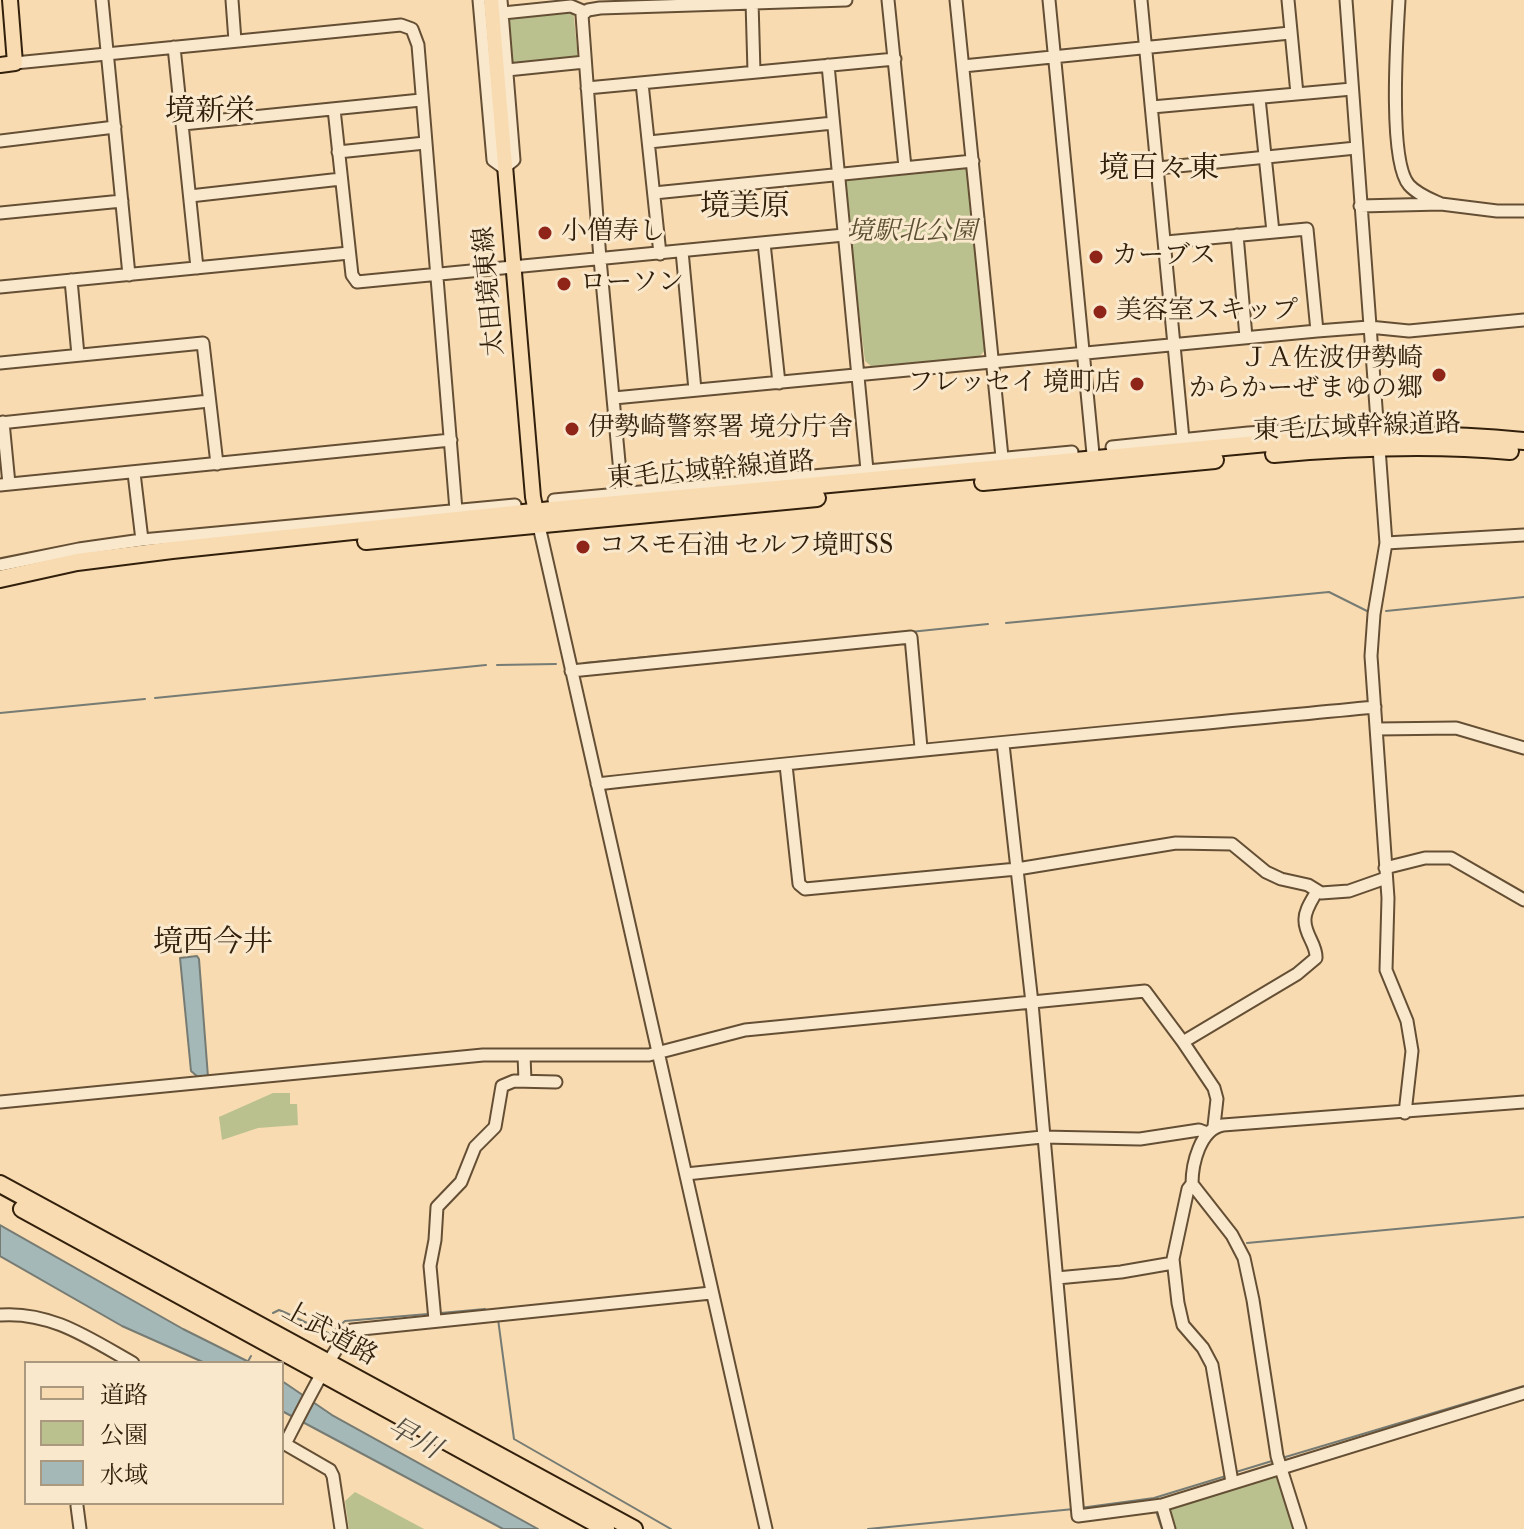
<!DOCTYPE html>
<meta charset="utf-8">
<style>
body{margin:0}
#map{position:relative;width:1524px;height:1529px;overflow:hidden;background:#f8dbb1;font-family:"IM FELL Double Pica","Noto Serif JP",serif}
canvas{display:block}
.legend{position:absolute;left:24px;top:1361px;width:260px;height:144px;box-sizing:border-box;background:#fae8cc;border:2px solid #aa987f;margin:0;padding:10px 14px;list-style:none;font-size:24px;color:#32200c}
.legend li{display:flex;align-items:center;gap:16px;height:40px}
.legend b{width:40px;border:2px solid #aa987f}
</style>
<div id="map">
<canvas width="1524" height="1529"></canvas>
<ul class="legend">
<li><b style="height:10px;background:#f8dbb1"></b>道路</li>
<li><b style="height:22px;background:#bac18e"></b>公園</li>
<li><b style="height:22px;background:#a4b8b8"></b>水域</li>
</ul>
</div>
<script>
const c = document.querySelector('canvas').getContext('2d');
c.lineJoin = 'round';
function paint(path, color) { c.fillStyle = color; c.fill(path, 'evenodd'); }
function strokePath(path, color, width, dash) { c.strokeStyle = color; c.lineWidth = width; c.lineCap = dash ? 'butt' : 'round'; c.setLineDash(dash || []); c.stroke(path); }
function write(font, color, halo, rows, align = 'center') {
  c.font = font + ' "IM FELL Double Pica","Noto Serif JP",serif'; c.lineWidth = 6; c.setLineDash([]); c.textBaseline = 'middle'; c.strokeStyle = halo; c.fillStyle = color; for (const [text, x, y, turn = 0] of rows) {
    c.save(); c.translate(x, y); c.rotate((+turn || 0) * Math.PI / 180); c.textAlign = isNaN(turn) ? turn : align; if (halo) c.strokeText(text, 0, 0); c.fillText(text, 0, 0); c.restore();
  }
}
const green = new Path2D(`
 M 573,9 L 578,58 L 509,65 L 504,16 Z
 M 965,166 L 967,168 L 985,350 L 979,357 L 872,367 L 865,361 L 843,181 L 845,178 Z
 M 273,1093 L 290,1093 L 290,1104 L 297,1104 L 298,1125 L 258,1128 L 222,1140 L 219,1117 Z
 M 1273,1475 L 1278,1478 L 1295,1529 L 1175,1529 L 1170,1513 L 1173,1507 Z
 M 355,1492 L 424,1529 L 349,1529 L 345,1501 Z`);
const water = new Path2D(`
 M 197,956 L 199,959 L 208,1077 L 198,1077 L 191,1071 L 180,958 Z
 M 0,1225 L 183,1329 L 251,1363 L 205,1363 L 122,1326 L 0,1256 Z
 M 282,1381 L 332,1415 L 538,1529 L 503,1529 L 282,1411 Z`);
const stream = new Path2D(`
 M 1386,611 L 1524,597
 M 1006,623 L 1329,592 L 1369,612
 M 910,632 L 988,624
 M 691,653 L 812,641
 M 584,663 L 678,654
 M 497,665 L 556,664
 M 155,698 L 486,665
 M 0,713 L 145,699
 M 1247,1243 L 1524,1217
 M 273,1313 L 279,1310 L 284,1312 L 330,1334 L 345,1321 L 428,1314
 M 441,1313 L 485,1309
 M 498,1319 L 514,1439 L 671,1529
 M 247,1363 L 251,1356
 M 1282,1458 L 1524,1386
 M 1236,1472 L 1272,1461
 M 1080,1508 L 1154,1498 L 1226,1476
 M 1156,1511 L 1162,1529
 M 868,1529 L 1074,1509`);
const minor = new Path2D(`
 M 102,0 L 129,275
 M 232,0 L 235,41
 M 479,0 L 493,160 L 504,168 L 514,160 L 501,0
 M 888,0 L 905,167
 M 956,0 L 1002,457
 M 1049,0 L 1094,464
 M 1141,0 L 1183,439
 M 1288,0 L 1297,94
 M 1346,0 L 1386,543 L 1374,614 L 1371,656 L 1388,898 L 1386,970 L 1407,1021 L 1412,1051 L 1405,1113
 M 1399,0 C 1397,34 1388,161 1409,185 C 1417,194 1430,199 1441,204
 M 752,1 L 754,72
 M 503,13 L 571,6 L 585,12
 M 174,47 L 197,268
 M 15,63 L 401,25 L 412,29 L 418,45 L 456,510
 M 828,65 L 867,470
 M 963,66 L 1290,33
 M 507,70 L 585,62
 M 642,83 L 660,254
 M 587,88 L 895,59
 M 1259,98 L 1273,232
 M 1152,107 L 1352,89
 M 334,109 L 352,275 L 357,282 L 844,235
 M 183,124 L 421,100
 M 0,141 L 115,127
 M 649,142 L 833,123
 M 338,152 L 425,143
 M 1158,168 L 1356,148
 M 654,193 L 973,161
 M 190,196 L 341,179
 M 1360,206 L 1441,204 L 1497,211 L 1524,211
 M 0,213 L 122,201
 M 1237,235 L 1246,337
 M 1166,242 L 1307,229 L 1317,331
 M 764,243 L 779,383
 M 682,251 L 695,390
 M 71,280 L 78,355
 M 0,287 L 349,253
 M 0,363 L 203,343 L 217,464
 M 614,398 L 1317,331 L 1369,327 L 1409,331 L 1524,320
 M 3,422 L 9,484
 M 0,423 L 209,401
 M 1112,447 L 1248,433 L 1359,426
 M 134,473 L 142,540
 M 0,485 L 451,440
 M 622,494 L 600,259 L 582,15 L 588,10 L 600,8 L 846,0
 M 554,500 L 1072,452
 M 539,526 L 766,1529
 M 1386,543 L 1524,535
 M 0,565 L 79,549 L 142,540 L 515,505
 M 571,671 L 911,637 L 921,748
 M 1377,729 L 1456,728 L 1524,748
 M 1003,744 L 1032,1003 L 1078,1516 L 1162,1505 L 1524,1393
 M 786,765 L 799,884 L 805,889 L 1017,869 L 1176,843 L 1232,844 L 1266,872 L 1281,879 L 1308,885 L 1321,893 L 1349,891 L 1386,878
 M 597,784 C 856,755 1115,732 1375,707
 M 1385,868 L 1425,858 L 1451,858 L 1524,900
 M 1183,1042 L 1297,974 L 1316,958 C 1317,945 1305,935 1305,921 C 1304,911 1312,900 1317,891
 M 524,1055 L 525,1081
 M 0,1102 L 483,1055 L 649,1055 L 745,1030 L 1145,991 L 1183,1042 L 1214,1088 L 1217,1099 L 1214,1126
 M 686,1174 L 1042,1137 L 1140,1139 L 1199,1130 L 1207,1133
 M 1192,1184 L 1188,1189 L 1173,1259 L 1178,1303 L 1183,1325 L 1203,1348 L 1212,1365 L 1232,1482
 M 1057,1278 L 1121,1272 L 1173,1263
 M 0,1315 C 51,1311 90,1339 133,1363
 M 435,1320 L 430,1266 L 435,1240 L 437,1207 L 461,1182 L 475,1147 L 495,1127 L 502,1086 L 514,1081 L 556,1082
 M 282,1443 L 285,1444 C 296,1423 337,1339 352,1330 L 711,1293
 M 285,1444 L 330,1470 L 333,1476 L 341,1529
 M 1162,1505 L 1169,1529
 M 77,1506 L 80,1529
 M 1300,1529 L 1277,1456 L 1253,1300 L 1244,1258 L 1232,1235 L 1192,1184 C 1192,1164 1200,1129 1223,1125 L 1524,1102`);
const major = new Path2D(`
 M 491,0 L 533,497 L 538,521
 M 0,65 L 15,63 L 10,0`);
const highway = new Path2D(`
 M 1274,454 C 1352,447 1432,444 1510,451
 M 983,482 L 1215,460
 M 366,541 L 817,498
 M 0,579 L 77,562 L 172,550 L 552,510 L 1310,439 C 1382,434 1453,434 1524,441
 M 0,1184 L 634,1529
 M 22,1209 L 606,1529`);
const markers = [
 [545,233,8,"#8f2418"],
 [1096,257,8,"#8f2418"],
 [564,284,8,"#8f2418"],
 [1100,312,8,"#8f2418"],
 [1439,375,8,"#8f2418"],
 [1137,384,8,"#8f2418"],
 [572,429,8,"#8f2418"],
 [583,547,8,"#8f2418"]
];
const poiNames = [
 ["小僧寿し",561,233],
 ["カーブス",1112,257],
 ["ローソン",580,284],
 ["美容室スキップ",1116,312],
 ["ＪＡ佐波伊勢崎",1423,360,"right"],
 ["からかーぜまゆの郷",1423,390,"right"],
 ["フレッセイ 境町店",1121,384,"right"],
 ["伊勢崎警察署 境分庁舎",588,429],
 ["コスモ石油 セルフ境町SS",599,547]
];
const parkNames = [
 ["境駅北公園",912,233]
];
const streetNames = [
 ["太田境東線",491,291,-95],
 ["東毛広域幹線道路",1357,429,-2],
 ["東毛広域幹線道路",711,472,-5],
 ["上武道路",329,1335,29]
];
const waterNames = [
 ["早川",413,1440,29]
];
const quarterNames = [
 ["境新栄",210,114],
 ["境百々東",1159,171],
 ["境美原",745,209],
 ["境西今井",213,945]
];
paint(green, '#bac18e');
paint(water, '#a4b8b8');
strokePath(water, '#767b73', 2);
strokePath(stream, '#767b73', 2);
strokePath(minor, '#644f35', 15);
strokePath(major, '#32200c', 18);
strokePath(highway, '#32200c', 20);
strokePath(minor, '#fae8cc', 11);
strokePath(major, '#f8dbb1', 14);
strokePath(highway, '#f8dbb1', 16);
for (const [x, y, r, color] of markers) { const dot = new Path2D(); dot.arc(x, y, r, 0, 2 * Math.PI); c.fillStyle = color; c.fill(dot); strokePath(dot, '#fae8cc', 3); }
write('26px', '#32200c', '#fae8cc', poiNames, 'left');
write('italic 26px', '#5b5033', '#fae8cc', parkNames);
write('26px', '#32200c', '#fae8cc', streetNames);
write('italic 28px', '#544e40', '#fae8cc', waterNames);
write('30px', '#32200c', '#fae8cc', quarterNames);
</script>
